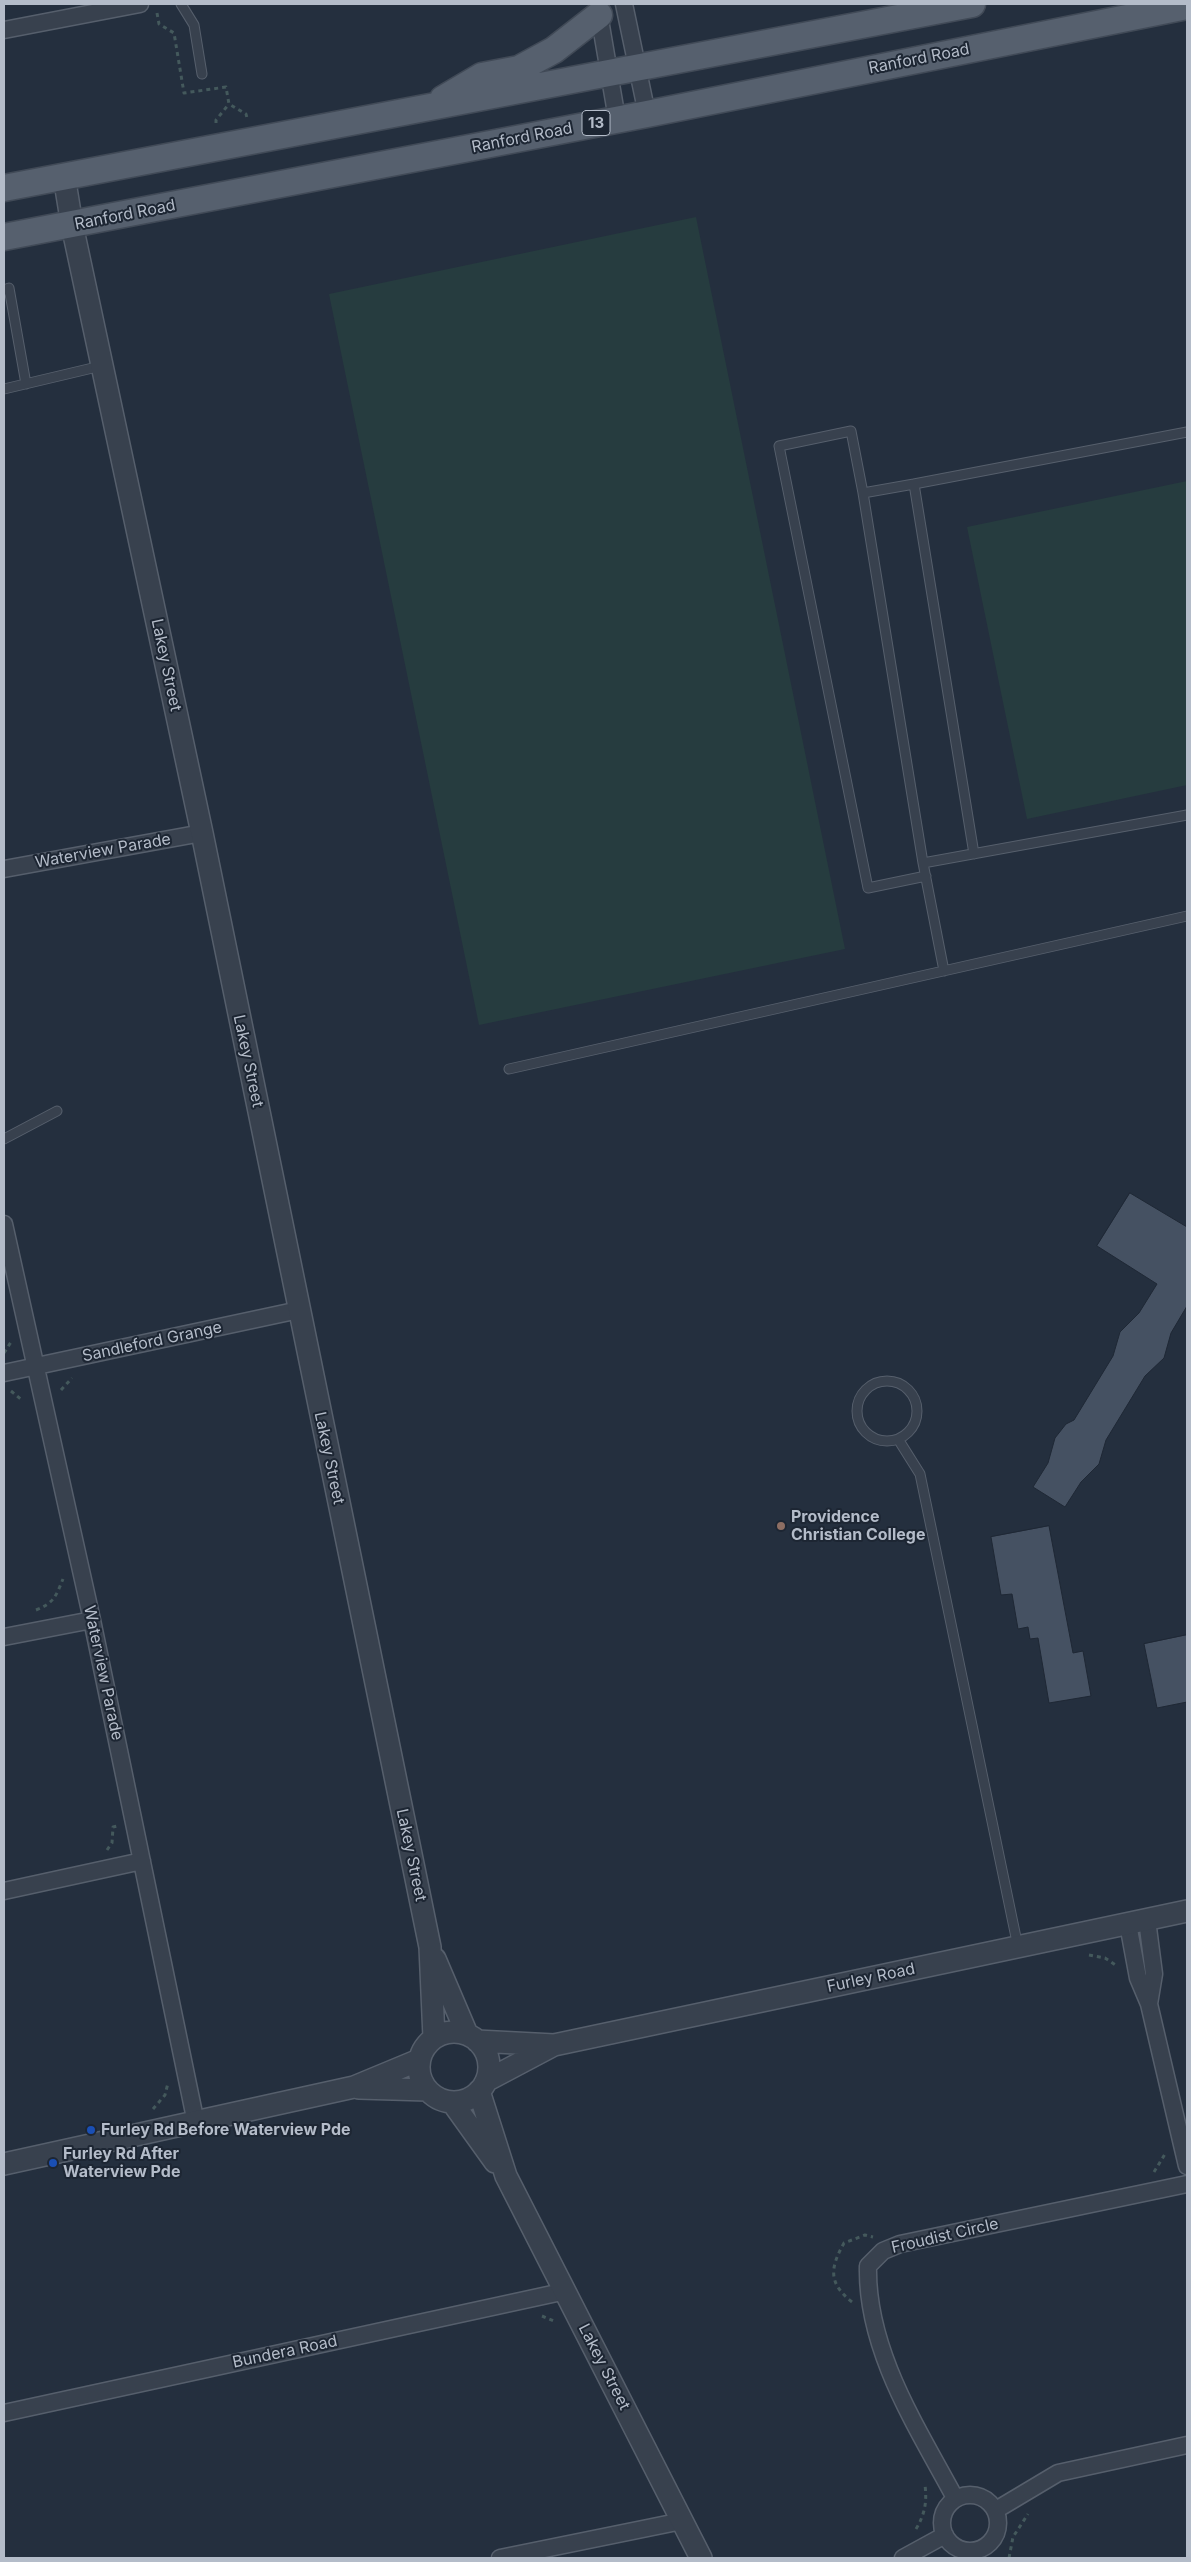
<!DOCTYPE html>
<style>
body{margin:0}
#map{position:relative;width:1191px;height:2562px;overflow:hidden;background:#242f3e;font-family:Inter,sans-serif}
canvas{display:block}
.frame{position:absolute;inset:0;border:5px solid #b4bcc9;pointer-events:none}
</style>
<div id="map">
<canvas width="1191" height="2562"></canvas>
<div class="frame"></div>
</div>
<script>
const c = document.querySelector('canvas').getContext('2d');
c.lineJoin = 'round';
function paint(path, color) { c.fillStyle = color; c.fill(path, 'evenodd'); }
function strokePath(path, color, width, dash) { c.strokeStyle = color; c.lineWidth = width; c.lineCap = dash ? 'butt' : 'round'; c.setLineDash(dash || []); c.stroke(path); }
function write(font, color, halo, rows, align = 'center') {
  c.font = font + ' Inter,sans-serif'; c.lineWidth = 4; c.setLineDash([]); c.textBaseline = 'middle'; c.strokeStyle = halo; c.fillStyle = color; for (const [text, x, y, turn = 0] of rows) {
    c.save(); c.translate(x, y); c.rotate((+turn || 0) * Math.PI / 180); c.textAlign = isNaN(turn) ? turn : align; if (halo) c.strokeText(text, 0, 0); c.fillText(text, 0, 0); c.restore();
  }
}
const green = new Path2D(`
 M 696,217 L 845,949 L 479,1025 L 329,294 Z
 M 1187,481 L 1187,785 L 1027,819 L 967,527 Z`);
const building = new Path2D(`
 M 1130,1193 L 1187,1227 L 1187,1306 L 1171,1333 L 1164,1358 L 1145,1376 L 1106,1440 L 1099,1464 L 1081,1482 L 1065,1507 L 1033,1487 L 1048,1463 L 1055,1438 L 1066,1424 L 1074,1420 L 1113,1356 L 1120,1332 L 1139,1313 L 1157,1284 L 1097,1246 Z
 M 1049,1526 L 1073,1653 L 1083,1651 L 1091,1696 L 1049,1703 L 1038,1638 L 1030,1639 L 1028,1627 L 1018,1629 L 1012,1594 L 1001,1595 L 991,1537 Z
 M 1187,1635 L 1187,1702 L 1157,1708 L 1144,1644 Z`);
const path = new Path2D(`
 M 157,13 L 159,24 L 174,33 L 184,93 L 226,87 L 229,104 L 246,114 L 247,118
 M 216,123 L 216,120 L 229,104
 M 4,1353 L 11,1342
 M 61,1390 L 72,1378
 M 11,1391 L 23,1401
 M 36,1610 C 54,1603 56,1596 63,1579
 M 107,1850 L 112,1843 L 113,1827 L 117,1826
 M 1089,1955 L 1105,1958 L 1117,1966
 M 153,2109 L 165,2095 L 168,2083
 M 1154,2172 L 1165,2154
 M 852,2302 C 828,2283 830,2268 844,2243 L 865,2235 L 873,2237
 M 542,2316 L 556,2322
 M 916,2529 C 925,2514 927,2502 925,2485
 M 1009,2558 L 1013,2537 L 1028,2514`);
const service = new Path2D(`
 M 181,4 L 194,25 L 202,74
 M 4,290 L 9,288 L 26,384
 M 4,389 L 101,366
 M 914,484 L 1187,432
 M 863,493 L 851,431 L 779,446 L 868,888 L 926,876
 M 923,863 L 863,493 L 914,484 L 974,854
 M 944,971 L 923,863 L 1187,815
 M 509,1069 L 1187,916
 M 4,1139 L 57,1111
 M857 1411a30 30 0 1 1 60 0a30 30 0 1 1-60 0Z
 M 898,1439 L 920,1474 L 1018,1947`);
const minor = new Path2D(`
 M 624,4 L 647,114
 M 598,8 L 617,119
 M 4,30 L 140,4
 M 4,869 L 202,833
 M 4,1224 L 92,1620 L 196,2123
 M 4,1373 L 299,1310
 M 4,1637 L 92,1620
 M 4,1891 L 142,1861
 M 1147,1920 L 1154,1974 L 1149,2004
 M 1128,1924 L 1138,1978 L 1149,2004 L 1187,2166
 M 4,2413 L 566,2291
 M942 2523a28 28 0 1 1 56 0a28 28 0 1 1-56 0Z
 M 955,2498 C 917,2427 866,2350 868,2266 L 883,2251 L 900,2244 L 1187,2184
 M 996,2510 L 1058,2473 L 1187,2445
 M 500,2558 L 682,2521
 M 903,2558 L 945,2535`);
const tertiary = new Path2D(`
 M 64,176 L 72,225 L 202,833 L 430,1947 L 434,2038
 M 435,1959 L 467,2034
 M419 2067a35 35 0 1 1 70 0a35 35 0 1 1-70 0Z
 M 477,2041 L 554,2045 L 1187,1911
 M 486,2081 L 554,2045
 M 359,2088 L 427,2090
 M 479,2091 L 506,2176 L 701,2558
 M 452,2102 L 495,2162
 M 4,2164 L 354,2087 L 419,2060`);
const primary = new Path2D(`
 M 443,99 L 482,76 L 519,69 L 554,50 L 599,15
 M 4,188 L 972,4
 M 4,237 L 647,114 L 1187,6`);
const markers = [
 [781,1526,5,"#8d6e63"],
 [91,2130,5,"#1a4fb4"],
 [53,2163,5,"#1a4fb4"]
];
const shields = [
 [596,123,28]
];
const shieldNames = [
 ["13",596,123]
];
const streetNames = [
 ["Ranford Road",919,59,-11],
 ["Ranford Road",522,138,-11],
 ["Ranford Road",125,215,-11],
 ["Lakey Street",166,665,78],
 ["Waterview Parade",103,851,-10],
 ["Lakey Street",248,1061,78],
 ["Sandleford Grange",152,1342,-12],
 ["Lakey Street",329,1458,78],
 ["Waterview Parade",103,1673,78],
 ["Lakey Street",411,1855,78],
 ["Furley Road",871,1978,-12],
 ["Froudist Circle",945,2236,-13],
 ["Bundera Road",285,2352,-12],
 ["Lakey Street",604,2367,63]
];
const poiNames = [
 ["Providence",791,1517],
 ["Christian College",791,1535],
 ["Furley Rd Before Waterview Pde",101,2130],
 ["Furley Rd After",63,2154],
 ["Waterview Pde",63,2172]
];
paint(green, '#263c3f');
paint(building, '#455162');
strokePath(building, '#1f2835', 1);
strokePath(service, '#565f6c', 11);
strokePath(minor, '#565f6c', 19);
strokePath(tertiary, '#565f6c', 24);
strokePath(primary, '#414a57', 29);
strokePath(path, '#44595c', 3, [4, 4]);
strokePath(service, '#38414e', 9);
strokePath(minor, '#38414e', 16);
strokePath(tertiary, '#38414e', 21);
strokePath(primary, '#56606e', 26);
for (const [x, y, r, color] of markers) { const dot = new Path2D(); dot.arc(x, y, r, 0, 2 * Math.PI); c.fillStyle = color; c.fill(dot); strokePath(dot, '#1d2633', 2); }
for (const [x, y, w] of shields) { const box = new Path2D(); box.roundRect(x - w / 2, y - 12.5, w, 25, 4); c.fillStyle = '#1d2633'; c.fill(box); strokePath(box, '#b4bcc9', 1); }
write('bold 15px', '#b4bcc9', null, shieldNames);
write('16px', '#b4bcc9', '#1d2633', streetNames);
write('bold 16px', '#b4bcc9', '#1d2633', poiNames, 'left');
</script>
